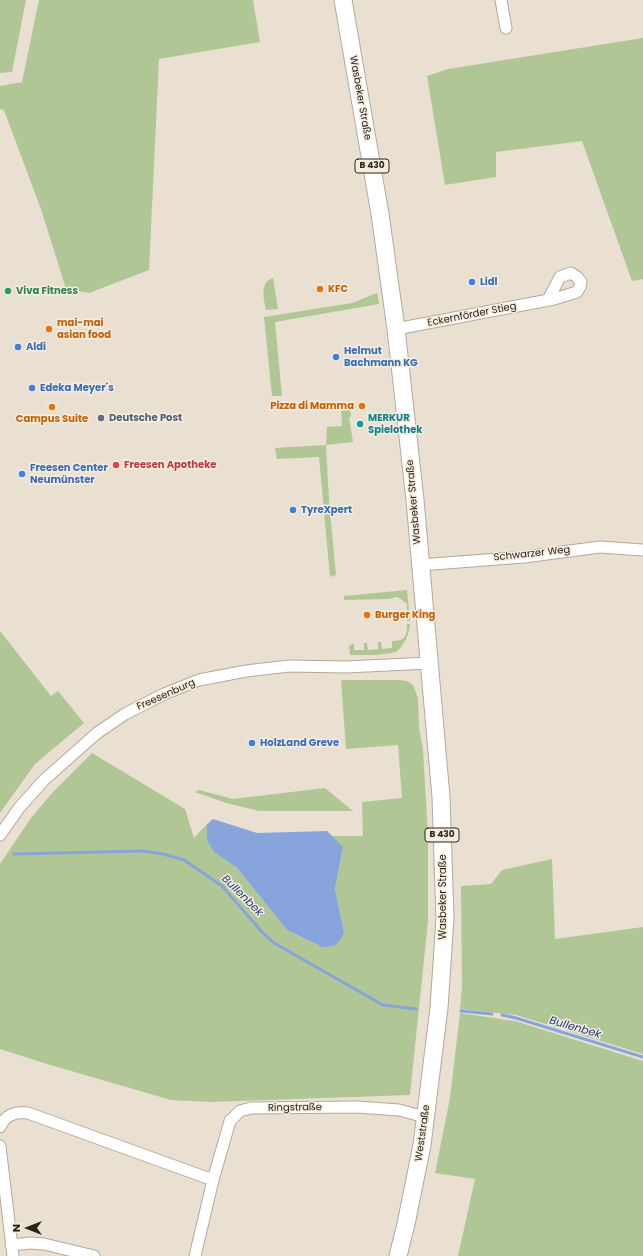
<!DOCTYPE html>
<meta charset="utf-8">
<style>
body{margin:0}
#map{position:relative;width:643px;height:1256px;overflow:hidden;background:#eae0d2;font-family:Poppins,sans-serif}
canvas{display:block}
.north{position:absolute;left:8px;top:1208px;width:40px;height:40px;-webkit-text-stroke:3px #f7eddf;paint-order:stroke;rotate:270deg;font-size:11px;font-weight:700;line-height:16px;text-align:center;color:#27231e}
.north::after{content:'';display:block;margin:auto;width:14px;height:18px;background:#27231e;clip-path:polygon(50% 0,100% 100%,50% 72%,0 100%)}
</style>
<div id="map">
<canvas width="643" height="1256"></canvas>
<div class="north">N</div>
</div>
<script>
const c = document.querySelector('canvas').getContext('2d');
c.lineJoin = 'round';
function paint(path, color) { c.fillStyle = color; c.fill(path, 'evenodd'); }
function strokePath(path, color, width, dash) { c.strokeStyle = color; c.lineWidth = width; c.lineCap = dash ? 'butt' : 'round'; c.setLineDash(dash || []); c.stroke(path); }
function write(font, color, halo, rows, align = 'center') {
  c.font = font + ' Poppins,sans-serif'; c.lineWidth = 3; c.setLineDash([]); c.textBaseline = 'middle'; c.strokeStyle = halo; c.fillStyle = color; for (const [text, x, y, turn = 0] of rows) {
    c.save(); c.translate(x, y); c.rotate((+turn || 0) * Math.PI / 180); c.textAlign = isNaN(turn) ? turn : align; if (halo) c.strokeText(text, 0, 0); c.fillText(text, 0, 0); c.restore();
  }
}
const green = new Path2D(`
 M 0,0 L 26,0 L 12,72 L 0,73 Z
 M 39,0 L 253,0 L 260,42 L 159,59 L 149,270 L 89,293 L 66,289 L 42,212 L 4,110 L 0,109 L 0,86 L 22,82 Z
 M 643,38 L 643,279 L 632,281 L 582,141 L 496,152 L 496,177 L 445,185 L 427,76 L 448,69 Z
 M 273,278 L 278,309 L 266,310 C 264,300 259,282 273,278 Z
 M 377,293 L 379,304 L 275,322 L 282,396 L 272,396 L 264,317 L 352,303 Z
 M 341,408 L 350,408 L 351,417 L 349,417 L 353,442 L 326,445 L 329,501 L 336,575 L 330,577 L 319,457 L 277,459 L 275,448 L 326,445 L 327,427 L 342,426 Z
 M 407,590 L 410,621 L 407,621 L 407,604 L 401,599 L 396,597 L 388,599 L 344,600 L 344,596 Z
 M 407,624 L 410,624 C 409,634 405,645 396,652 L 378,655 L 350,655 L 349,646 L 354,643 L 354,650 L 364,650 L 364,643 L 367,643 L 368,650 L 378,649 L 378,642 L 381,642 L 382,649 L 392,648 L 392,641 C 405,641 407,637 407,624 Z
 M 0,631 L 51,696 L 58,691 L 84,723 L 35,764 L 0,813 Z
 M 341,680 L 399,680 L 407,681 L 413,685 L 418,698 L 419,728 L 423,750 L 428,835 L 428,921 L 410,1095 L 211,1102 L 171,1100 L 47,1064 L 0,1049 L 0,864 L 31,818 L 53,792 L 92,753 L 185,809 L 194,838 L 207,824 L 207,841 L 214,852 L 237,868 L 287,930 L 322,947 L 344,932 L 335,889 L 343,848 L 332,836 L 363,836 L 362,802 L 402,798 L 398,745 L 346,749 Z
 M 325,788 L 353,811 L 259,811 L 226,803 L 195,792 L 199,790 L 233,799 Z
 M 552,859 L 555,939 L 643,927 L 643,1054 L 516,1015 L 460,1009 L 462,986 L 461,886 L 491,884 L 502,870 Z
 M 460,1013 L 515,1021 L 643,1061 L 643,1256 L 458,1256 L 475,1179 L 435,1173 L 450,1098 Z`);
const water = new Path2D(`
 M 213,819 L 257,833 L 327,831 L 343,847 L 335,889 L 344,932 L 341,939 L 334,946 L 322,947 L 287,930 L 237,868 L 214,852 L 207,841 L 207,824 Z`);
const stream = new Path2D(`
 M 14,854 L 143,851 L 163,854 L 184,860 L 222,886 L 262,932 L 274,943 L 383,1005 L 416,1009
 M 461,1011 L 492,1014
 M 502,1015 L 516,1018 L 643,1057`);
const street = new Path2D(`
 M 501,0 L 506,28
 M 396,329 L 554,299 L 577,292 L 580,287 L 581,282 L 577,277 L 571,273 L 560,277 L 548,300
 M 420,565 L 524,557 L 600,547 L 643,550
 M 0,835 L 19,808 L 44,780 L 97,733 L 125,714 L 164,694 L 199,680 L 246,671 L 289,666 L 346,667 L 429,663
 M 0,1127 C 5,1115 16,1111 28,1113 L 213,1180
 M 0,1146 L 13,1256
 M 11,1245 L 31,1243 L 44,1244 L 94,1256
 M 195,1256 L 213,1180 L 230,1121 L 240,1111 L 251,1108 L 357,1107 L 399,1110 L 425,1117`);
const primary = new Path2D(`
 M 343,0 L 380,214 L 396,329 L 415,500 L 441,797 L 445,918 L 439,1008 L 422,1145 L 406,1224 L 398,1256`);
const markers = [
 [472,282,4,"#3f7fe0"],
 [320,289,4,"#e8710a"],
 [8,291,4,"#2e9e5b"],
 [49,329,4,"#e8710a"],
 [18,347,4,"#3f7fe0"],
 [336,357,4,"#3f7fe0"],
 [32,388,4,"#3f7fe0"],
 [362,406,4,"#e8710a"],
 [52,407,4,"#e8710a"],
 [101,418,4,"#5c6f8a"],
 [360,424,4,"#0f9aa8"],
 [116,465,4,"#e0444e"],
 [22,474,4,"#3f7fe0"],
 [293,510,4,"#3f7fe0"],
 [367,615,4,"#e8710a"],
 [252,743,4,"#3f7fe0"]
];
const shields = [
 [372,166,34],
 [442,835,34]
];
const shieldNames = [
 ["B 430",372,166],
 ["B 430",442,835]
];
const streetNames = [
 ["Wasbeker Straße",360,98,80],
 ["Eckernförder Stieg",472,315,-11],
 ["Wasbeker Straße",414,502,-95],
 ["Schwarzer Weg",532,554,-6],
 ["Freesenburg",166,695,-24],
 ["Wasbeker Straße",443,897,-90],
 ["Ringstraße",295,1108,-1],
 ["Weststraße",423,1133,-82]
];
const shopNames = [
 ["Lidl",480,282],
 ["Aldi",26,347],
 ["Helmut",344,351],
 ["Bachmann KG",344,363],
 ["Edeka Meyer´s",40,388],
 ["Freesen Center",30,468],
 ["Neumünster",30,480],
 ["TyreXpert",301,510],
 ["HolzLand Greve",260,743]
];
const foodNames = [
 ["KFC",328,289],
 ["mai-mai",57,323],
 ["asian food",57,335],
 ["Pizza di Mamma",354,406,"right"],
 ["Campus Suite",52,419,"center"],
 ["Burger King",375,615]
];
const leisureNames = [
 ["Viva Fitness",16,291]
];
const serviceNames = [
 ["Deutsche Post",109,418]
];
const cultureNames = [
 ["MERKUR",368,418],
 ["Spielothek",368,430]
];
const healthNames = [
 ["Freesen Apotheke",124,465]
];
const waterNames = [
 ["Bullenbek",242,896,45],
 ["Bullenbek",575,1028,16]
];
paint(green, '#b0c695');
paint(water, '#88a4dd');
strokePath(stream, '#88a4dd', 3);
strokePath(street, '#b2a99c', 13);
strokePath(primary, '#b2a99c', 19);
strokePath(street, '#fff', 11);
strokePath(primary, '#fff', 17);
for (const [x, y, r, color] of markers) { const dot = new Path2D(); dot.arc(x, y, r, 0, 2 * Math.PI); c.fillStyle = color; c.fill(dot); strokePath(dot, '#f7eddf', 1.5); }
for (const [x, y, w] of shields) { const box = new Path2D(); box.roundRect(x - w / 2, y - 7, w, 14, 3); c.fillStyle = '#f7eddf'; c.fill(box); strokePath(box, '#27231e', 1); }
write('bold 9px', '#27231e', null, shieldNames);
write('10px', '#27231e', '#f7eddf', streetNames);
write('bold 10px', '#366cbe', '#f7eddf', shopNames, 'left');
write('bold 10px', '#c56008', '#f7eddf', foodNames, 'left');
write('bold 10px', '#27864d', '#f7eddf', leisureNames, 'left');
write('bold 10px', '#4e5e75', '#f7eddf', serviceNames, 'left');
write('bold 10px', '#0d838f', '#f7eddf', cultureNames, 'left');
write('bold 10px', '#be3a42', '#f7eddf', healthNames, 'left');
write('italic 11px', '#1d3a7d', '#f7eddf', waterNames);
</script>
